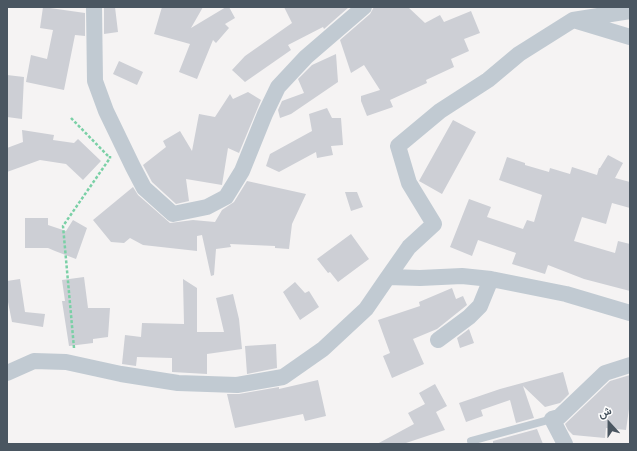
<!DOCTYPE html>
<meta charset="utf-8">
<style>
body{margin:0}
#map{position:relative;width:637px;height:451px;overflow:hidden;background:#f5f3f3;font-family:Cabin,Vazirmatn,sans-serif}
canvas{display:block}
.frame{position:absolute;inset:0;border:8px solid #4a5661;pointer-events:none}
.north{position:absolute;left:589px;top:403px;width:40px;height:40px;-webkit-text-stroke:3px #fff;paint-order:stroke;rotate:339deg;font-size:11px;font-weight:700;line-height:16px;text-align:center;color:#4a5661}
.north::after{content:'';display:block;margin:auto;width:14px;height:18px;background:#4a5661;clip-path:polygon(50% 0,100% 100%,50% 72%,0 100%)}
</style>
<div id="map">
<canvas width="637" height="451"></canvas>
<div class="frame"></div>
<div class="north">ش</div>
</div>
<script>
const c = document.querySelector('canvas').getContext('2d');
c.lineJoin = 'round';
function paint(path, color) { c.fillStyle = color; c.fill(path, 'evenodd'); }
function strokePath(path, color, width, dash) { c.strokeStyle = color; c.lineWidth = width; c.lineCap = dash ? 'butt' : 'round'; c.setLineDash(dash || []); c.stroke(path); }
const building = new Path2D(`
 M 43,7 L 85,13 L 85,36 L 75,35 L 64,90 L 26,82 L 31,55 L 47,59 L 53,30 L 40,28 Z
 M 104,7 L 115,7 L 118,32 L 104,34 Z
 M 162,7 L 203,7 L 191,28 L 226,7 L 229,7 L 235,18 L 225,24 L 229,28 L 216,43 L 213,40 L 197,79 L 179,72 L 190,44 L 154,34 Z
 M 284,7 L 349,7 L 324,29 L 323,27 L 288,45 L 291,50 L 245,82 L 232,70 L 245,56 L 292,23 Z
 M 374,7 L 408,7 L 425,23 L 440,15 L 444,22 L 471,11 L 480,33 L 464,39 L 469,51 L 451,59 L 454,67 L 426,80 L 427,83 L 390,100 L 393,107 L 367,116 L 361,101 L 361,96 L 380,90 L 364,65 L 351,73 L 340,40 L 370,14 Z
 M 336,54 L 338,82 L 291,114 L 280,118 L 278,110 L 282,101 L 304,93 L 298,79 L 312,65 Z
 M 119,61 L 143,72 L 137,85 L 113,74 Z
 M 7,75 L 24,77 L 22,119 L 7,117 Z
 M 248,92 L 261,100 L 239,153 L 228,148 L 222,185 L 186,179 L 189,201 L 176,204 L 152,182 L 143,165 L 166,147 L 163,141 L 180,131 L 192,151 L 199,114 L 215,117 L 230,94 L 233,99 Z
 M 327,108 L 332,118 L 341,118 L 343,145 L 331,146 L 333,155 L 317,158 L 316,152 L 279,172 L 266,166 L 270,154 L 312,131 L 309,114 Z
 M 453,120 L 476,132 L 442,194 L 419,181 Z
 M 22,130 L 54,135 L 53,140 L 74,143 L 78,139 L 101,161 L 83,180 L 66,164 L 40,160 L 7,172 L 7,148 L 23,142 Z
 M 608,155 L 623,163 L 615,178 L 630,182 L 630,208 L 612,203 L 606,224 L 582,217 L 574,241 L 615,253 L 618,241 L 630,244 L 630,291 L 584,279 L 548,265 L 545,274 L 512,264 L 516,253 L 478,240 L 472,256 L 450,247 L 469,199 L 491,207 L 487,217 L 523,229 L 527,220 L 534,222 L 542,195 L 499,180 L 507,157 L 525,163 L 525,165 L 549,172 L 550,168 L 570,174 L 572,167 L 597,175 L 599,168 L 600,168 Z
 M 247,181 L 306,194 L 292,224 L 289,249 L 275,248 L 275,246 L 230,244 L 231,247 L 216,249 L 214,275 L 211,276 L 202,235 L 197,236 L 197,251 L 143,245 L 130,238 L 124,243 L 111,242 L 93,220 L 133,187 L 138,195 L 170,223 L 193,220 L 215,222 L 222,210 L 234,202 Z
 M 345,192 L 357,192 L 363,207 L 351,211 Z
 M 25,218 L 48,218 L 48,225 L 66,231 L 73,220 L 87,228 L 76,259 L 55,251 L 55,249 L 55,251 L 48,248 L 25,248 Z
 M 351,234 L 369,259 L 338,282 L 330,272 L 328,273 L 317,259 Z
 M 84,277 L 88,308 L 110,308 L 108,337 L 93,339 L 93,343 L 69,346 L 62,301 L 65,301 L 62,280 Z
 M 20,279 L 25,312 L 45,314 L 43,327 L 12,322 L 8,302 L 7,303 L 7,281 Z
 M 183,279 L 197,288 L 197,332 L 224,332 L 216,298 L 233,294 L 239,319 L 242,349 L 207,354 L 207,374 L 172,372 L 172,358 L 137,357 L 136,366 L 122,364 L 125,335 L 141,337 L 142,323 L 184,324 Z
 M 295,282 L 305,293 L 309,291 L 319,307 L 300,320 L 283,292 Z
 M 452,288 L 456,299 L 463,296 L 467,305 L 437,329 L 413,339 L 424,364 L 392,378 L 383,356 L 390,353 L 378,320 L 420,306 L 419,302 Z
 M 469,329 L 474,343 L 460,348 L 457,338 Z
 M 276,344 L 277,368 L 247,374 L 245,346 Z
 M 563,372 L 569,394 L 560,403 L 545,407 L 523,386 L 534,418 L 516,423 L 510,400 L 481,410 L 483,416 L 466,422 L 459,403 L 500,389 Z
 M 630,375 L 630,402 L 626,430 L 606,428 L 605,438 L 573,435 L 568,430 L 565,424 L 610,381 Z
 M 318,380 L 326,416 L 305,421 L 303,414 L 235,428 L 227,394 L 239,394 L 279,387 L 279,389 Z
 M 435,384 L 447,406 L 436,412 L 445,430 L 403,444 L 377,444 L 414,424 L 408,413 L 425,404 L 419,393 Z
 M 537,429 L 543,444 L 493,444 L 493,441 Z`);
const path = new Path2D(`
 M 71,118 L 110,158
 M 74,348 L 63,226 L 110,158 L 110,156`);
const lane = new Path2D(`
 M 471,441 L 552,419`);
const street = new Path2D(`
 M 94,7 L 95,81 L 106,111 L 133,167 L 144,188 L 173,214 L 207,207 L 226,197 L 242,171 L 265,114 L 278,87 L 306,57 L 364,7
 M 577,21 L 630,37
 M 388,277 L 409,247 L 434,224 L 409,183 L 398,146 L 440,111 L 488,80 L 519,54 L 573,20 L 630,11
 M 438,340 L 469,317 L 480,306 L 491,279
 M 7,373 L 34,361 L 66,362 L 121,374 L 178,383 L 237,385 L 283,377 L 323,349 L 366,309 L 388,277 L 420,278 L 462,276 L 491,279 L 566,294 L 630,313
 M 565,444 L 552,419 L 559,417 L 605,373 L 630,365`);
paint(building, '#cdcfd5');
strokePath(path, '#7ad0a6', 2.5, [3, 2]);
strokePath(lane, '#c1cad2', 8);
strokePath(street, '#c1cad2', 16);
</script>
